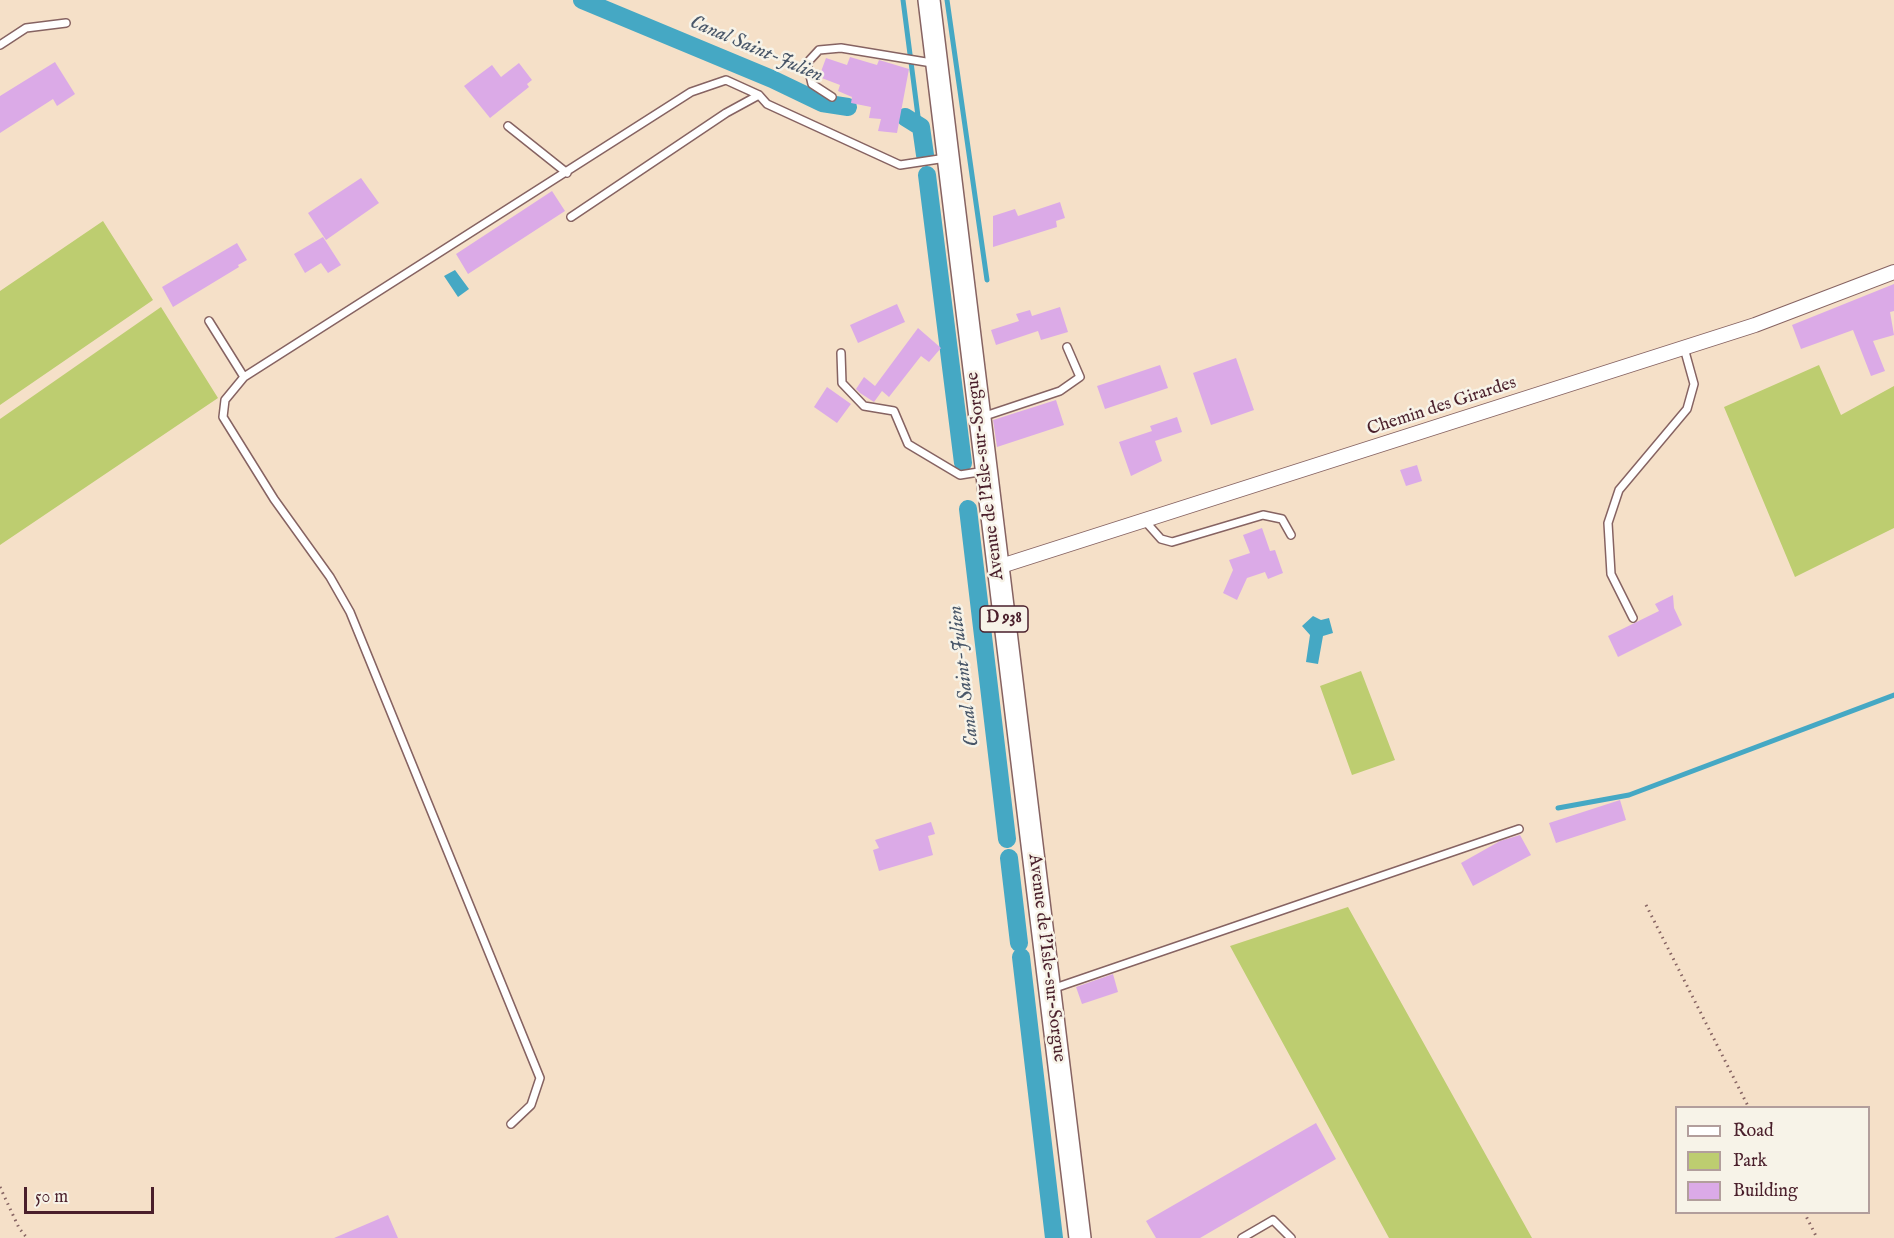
<!DOCTYPE html>
<style>
body{margin:0}
#map{position:relative;width:1894px;height:1238px;overflow:hidden;background:#f5e0c8;font-family:"IM FELL English",serif}
canvas{display:block}
.legend{position:absolute;left:1675px;top:1106px;width:195px;height:108px;box-sizing:border-box;background:#f7f3e8;border:2px solid #b29e9c;margin:0;padding:8px 10px;list-style:none;font-size:18px;color:#4a1f2b}
.legend li{display:flex;align-items:center;gap:12px;height:30px}
.legend b{width:30px;border:2px solid #b29e9c}
.scale{position:absolute;left:24px;top:1187px;width:130px;height:27px;box-sizing:border-box;border:3px solid #4a1f2b;border-top:0;padding-left:8px;font-size:18px;line-height:21px;white-space:nowrap;color:#4a1f2b;-webkit-text-stroke:4px #f7f3e8;paint-order:stroke}
</style>
<div id="map">
<canvas width="1894" height="1238"></canvas>
<ul class="legend">
<li><b style="height:8px;background:#fff"></b>Road</li>
<li><b style="height:16px;background:#bdcd70"></b>Park</li>
<li><b style="height:16px;background:#dbaae7"></b>Building</li>
</ul>
<div class="scale">50 m</div>
</div>
<script>
const c = document.querySelector('canvas').getContext('2d');
c.lineJoin = 'round';
function paint(path, color) { c.fillStyle = color; c.fill(path, 'evenodd'); }
function strokePath(path, color, width, dash) { c.strokeStyle = color; c.lineWidth = width; c.lineCap = dash ? 'butt' : 'round'; c.setLineDash(dash || []); c.stroke(path); }
function write(font, color, halo, rows, align = 'center') {
  c.font = font + ' "IM FELL English",serif'; c.lineWidth = 5; c.setLineDash([]); c.textBaseline = 'middle'; c.strokeStyle = halo; c.fillStyle = color; for (const [text, x, y, turn = 0] of rows) {
    c.save(); c.translate(x, y); c.rotate((+turn || 0) * Math.PI / 180); c.textAlign = isNaN(turn) ? turn : align; if (halo) c.strokeText(text, 0, 0); c.fillText(text, 0, 0); c.restore();
  }
}
const green = new Path2D(`
 M 103,221 L 153,300 L 0,405 L 0,291 Z
 M 161,307 L 218,398 L 0,545 L 0,419 Z
 M 1819,365 L 1841,415 L 1894,386 L 1894,528 L 1795,577 L 1724,407 Z
 M 1361,671 L 1395,760 L 1352,775 L 1320,686 Z
 M 1348,907 L 1532,1238 L 1389,1238 L 1230,946 Z`);
const water = new Path2D(`
 M 455,270 L 469,289 L 458,297 L 444,276 Z
 M 1313,616 L 1321,620 L 1329,618 L 1333,633 L 1323,636 L 1318,664 L 1306,662 L 1310,635 L 1302,626 Z`);
const stream = new Path2D(`
 M 903,0 L 919,124
 M 947,0 L 987,280
 M 1558,808 L 1629,795 L 1894,695`);
const canal = new Path2D(`
 M 582,0 L 772,79 L 822,103 L 848,107
 M 905,117 L 921,127 L 925,155
 M 927,175 L 963,463
 M 968,509 L 1007,839
 M 1009,858 L 1019,943
 M 1021,957 L 1054,1238`);
const building = new Path2D(`
 M 850,57 L 877,65 L 879,60 L 909,69 L 897,133 L 878,131 L 881,119 L 869,118 L 871,107 L 851,103 L 852,97 L 838,91 L 840,85 L 819,77 L 826,58 L 847,65 Z
 M 55,62 L 75,94 L 57,106 L 53,99 L 0,133 L 0,96 Z
 M 519,63 L 532,80 L 527,84 L 529,87 L 490,118 L 464,86 L 492,65 L 501,77 Z
 M 361,178 L 379,203 L 326,240 L 308,213 Z
 M 552,191 L 565,211 L 468,274 L 456,254 Z
 M 1060,202 L 1065,218 L 1056,221 L 1057,227 L 993,247 L 993,216 L 1015,209 L 1018,216 Z
 M 323,237 L 341,265 L 328,273 L 321,263 L 305,273 L 294,254 Z
 M 237,243 L 247,260 L 238,265 L 239,267 L 173,307 L 162,287 Z
 M 1894,284 L 1894,311 L 1890,312 L 1894,335 L 1873,341 L 1885,371 L 1871,376 L 1853,330 L 1801,349 L 1792,325 Z
 M 897,304 L 905,322 L 858,343 L 850,325 Z
 M 1060,307 L 1068,332 L 1041,340 L 1038,331 L 996,345 L 991,330 L 1019,321 L 1016,314 L 1030,310 L 1032,316 Z
 M 918,328 L 941,348 L 929,362 L 921,356 L 889,397 L 882,391 L 874,402 L 860,393 L 856,389 L 864,377 L 875,386 Z
 M 1236,358 L 1254,410 L 1211,425 L 1193,373 Z
 M 1160,365 L 1168,388 L 1105,409 L 1097,386 Z
 M 827,387 L 851,404 L 837,423 L 814,407 Z
 M 1056,400 L 1064,425 L 997,447 L 993,420 Z
 M 1177,417 L 1182,432 L 1155,441 L 1162,461 L 1131,476 L 1119,442 L 1152,431 L 1150,426 Z
 M 1417,465 L 1422,481 L 1406,486 L 1400,470 Z
 M 1262,528 L 1270,551 L 1275,550 L 1283,573 L 1268,579 L 1265,572 L 1247,578 L 1237,600 L 1223,593 L 1233,570 L 1229,560 L 1250,553 L 1243,535 Z
 M 1673,595 L 1674,608 L 1682,625 L 1618,657 L 1608,636 L 1659,611 L 1655,604 Z
 M 1620,800 L 1626,820 L 1556,843 L 1549,823 Z
 M 931,822 L 935,834 L 928,836 L 933,855 L 879,871 L 873,850 L 879,848 L 875,840 Z
 M 1520,835 L 1531,855 L 1473,886 L 1461,863 L 1500,841 Z
 M 1113,974 L 1118,992 L 1082,1004 L 1076,987 Z
 M 1316,1123 L 1336,1159 L 1200,1238 L 1156,1238 L 1146,1221 Z
 M 388,1215 L 398,1238 L 334,1238 Z`);
const path = new Path2D(`
 M 1646,905 L 1749,1108
 M 0,1187 L 19,1228 L 27,1238
 M 1804,1212 L 1817,1238`);
const service = new Path2D(`
 M 0,45 L 26,28 L 66,23
 M 832,97 L 812,84 L 807,63 L 819,50 L 841,48 L 932,63
 M 508,126 L 567,173
 M 571,217 L 726,113 L 759,95 L 767,104 L 900,165 L 946,158
 M 209,321 L 244,377 L 225,400 L 223,417 L 274,499 L 330,577 L 350,612 L 540,1078 L 531,1105 L 511,1124
 M 841,353 L 842,383 L 864,406 L 894,411 L 908,444 L 960,475 L 985,471
 M 244,377 L 691,92 L 726,80 L 759,95
 M 982,417 L 1060,391 L 1080,377 L 1067,347
 M 1145,521 L 1161,539 L 1172,542 L 1263,515 L 1282,519 L 1291,535
 M 1633,618 L 1611,574 L 1608,523 L 1619,490 L 1687,409 L 1694,384 L 1684,348
 M 1052,989 L 1519,829
 M 1242,1238 L 1273,1220 L 1291,1238`);
const minor = new Path2D(`
 M 998,567 L 1755,325 L 1894,272`);
const primary = new Path2D(`
 M 929,0 L 1080,1238`);
const shields = [
 [1004,619,48]
];
const shieldNames = [
 ["D 938",1004,619]
];
const streetNames = [
 ["Chemin des Girardes",1442,407,-18],
 ["Avenue de l'Isle-sur-Sorgue",986,476,-97],
 ["Avenue de l'Isle-sur-Sorgue",1046,958,83]
];
const waterNames = [
 ["Canal Saint-Julien",756,50,23],
 ["Canal Saint-Julien",965,676,-97]
];
paint(green, '#bdcd70');
paint(water, '#45a8c4');
strokePath(stream, '#45a8c4', 5);
strokePath(canal, '#45a8c4', 18);
paint(building, '#dbaae7');
strokePath(service, '#866362', 10);
strokePath(minor, '#866362', 16);
strokePath(primary, '#866362', 24);
strokePath(path, '#866362', 3, [1.5, 4.5]);
strokePath(service, '#fff', 7);
strokePath(minor, '#fff', 14);
strokePath(primary, '#fff', 21);
for (const [x, y, w] of shields) { const box = new Path2D(); box.roundRect(x - w / 2, y - 13, w, 26, 4.5); c.fillStyle = '#f7f3e8'; c.fill(box); strokePath(box, '#4a1f2b', 1.5); }
write('bold 16px', '#4a1f2b', null, shieldNames);
write('18px', '#4a1f2b', '#f7f3e8', streetNames);
write('italic 20px', '#485668', '#f7f3e8', waterNames);
</script>
